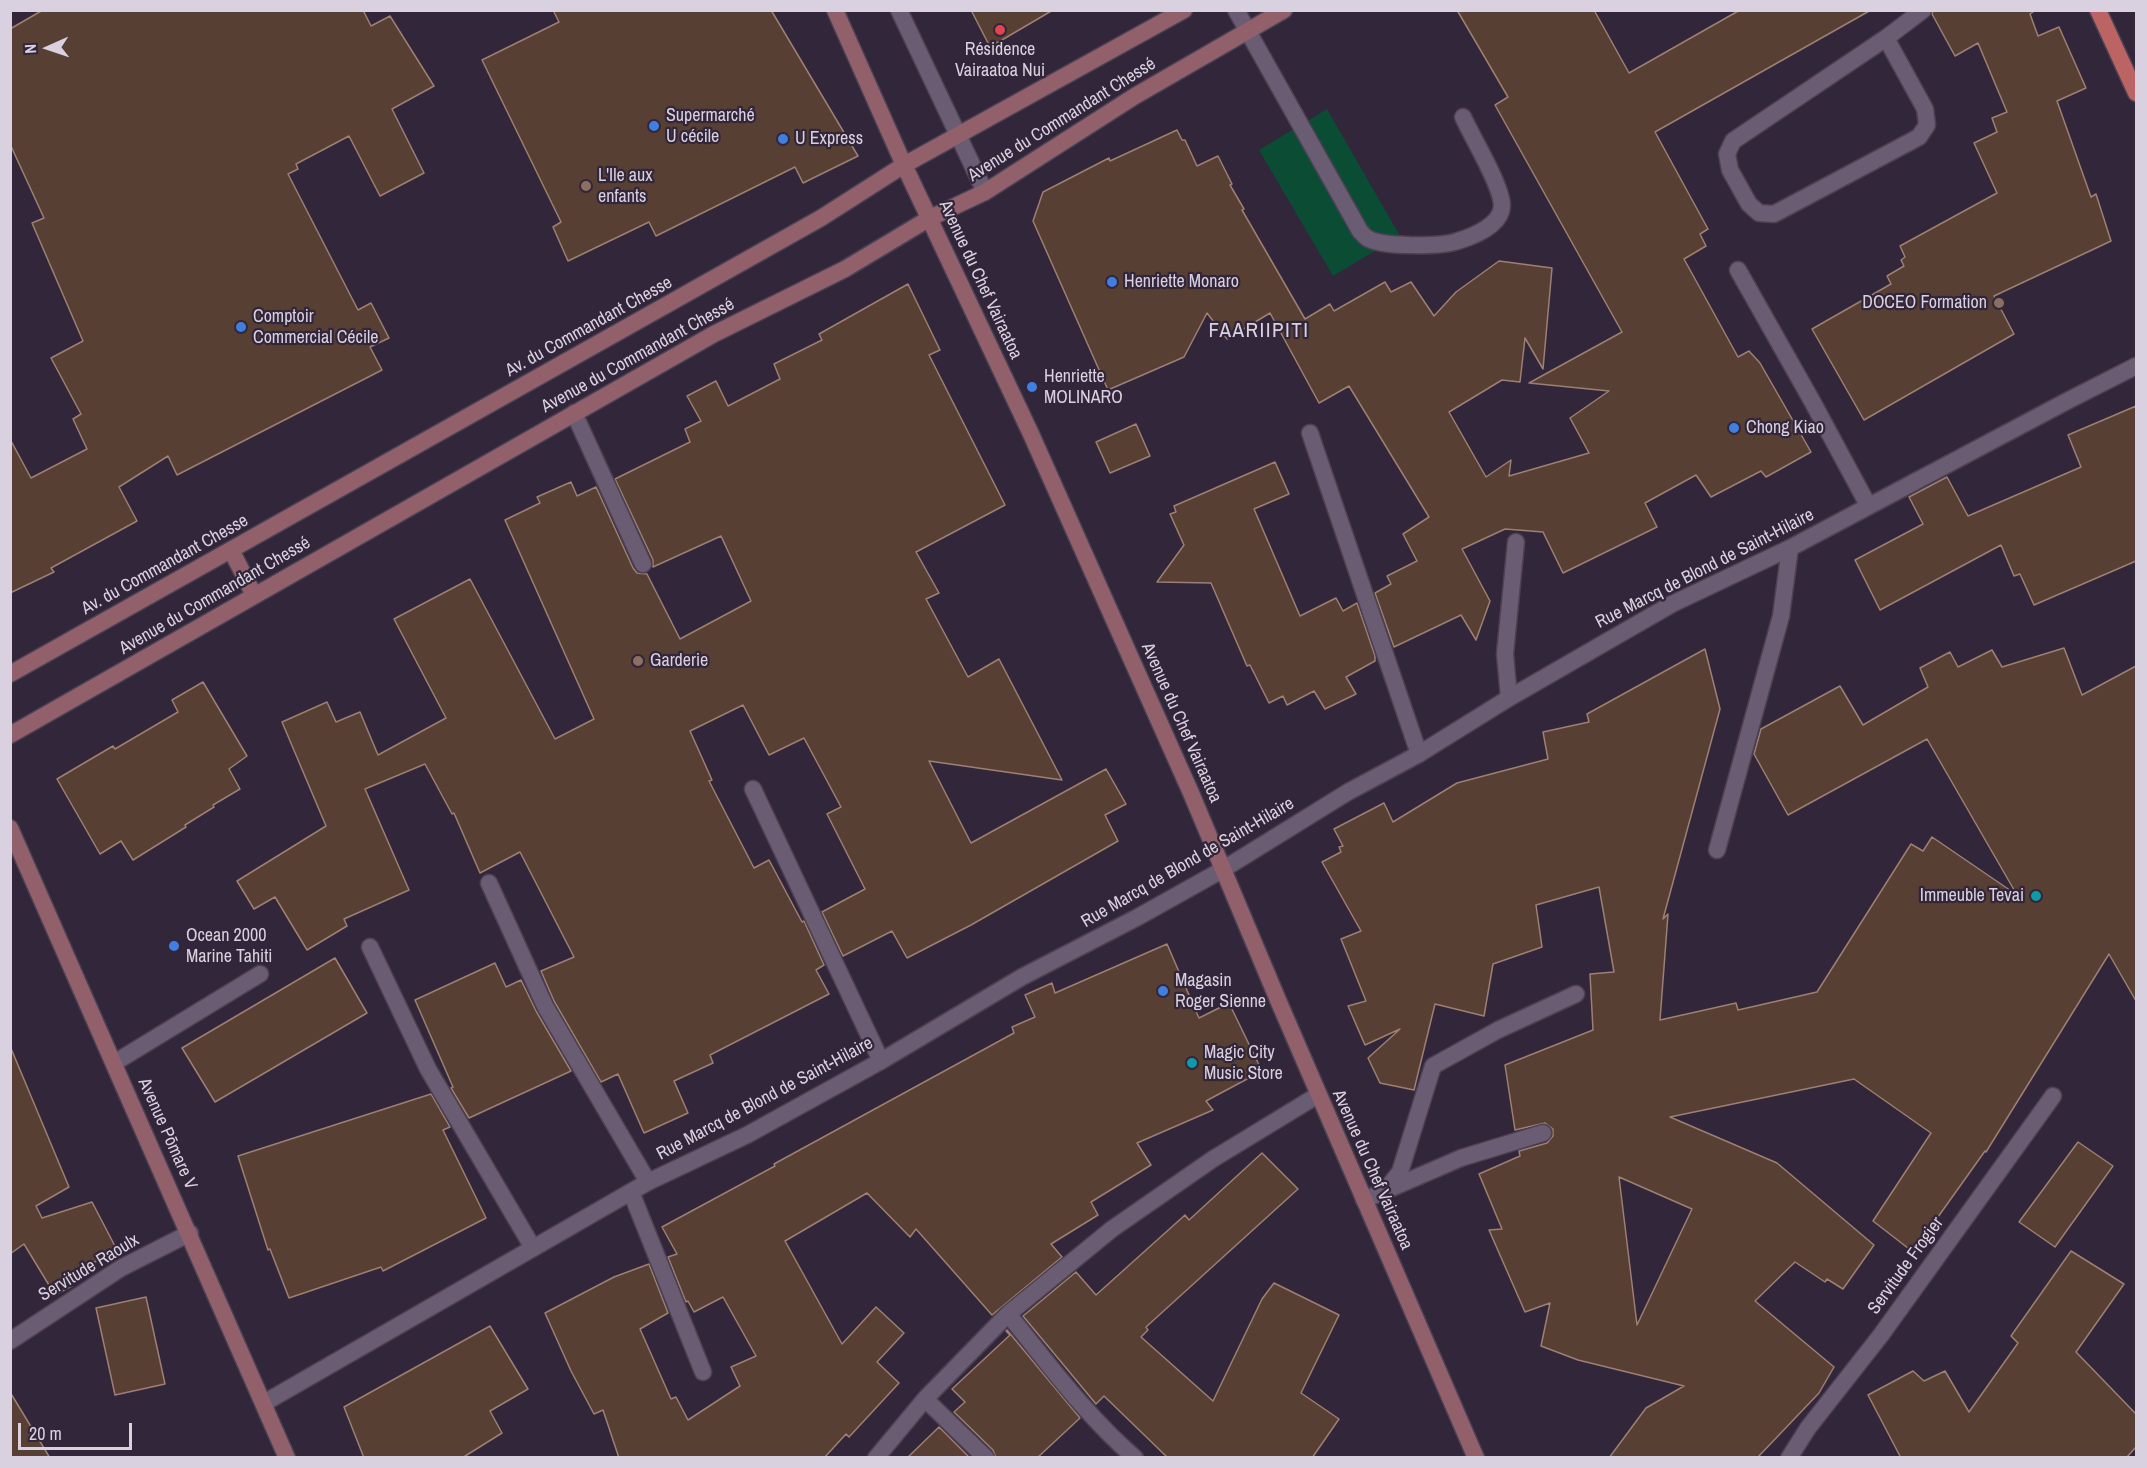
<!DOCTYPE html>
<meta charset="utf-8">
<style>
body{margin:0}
#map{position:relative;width:2147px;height:1468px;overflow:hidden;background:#32263a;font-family:"Archivo Narrow",sans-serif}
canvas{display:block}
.frame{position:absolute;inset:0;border:12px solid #d9d1df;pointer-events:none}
.north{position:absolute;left:18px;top:18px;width:60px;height:60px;-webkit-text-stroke:4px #32263a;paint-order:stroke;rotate:267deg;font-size:16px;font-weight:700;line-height:24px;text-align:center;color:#d9d1df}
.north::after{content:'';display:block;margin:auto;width:21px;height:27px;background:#d9d1df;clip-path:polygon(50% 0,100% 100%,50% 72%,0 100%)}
.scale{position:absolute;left:18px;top:1423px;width:114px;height:27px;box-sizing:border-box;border:3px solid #d9d1df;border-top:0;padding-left:8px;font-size:18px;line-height:21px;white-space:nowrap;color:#d9d1df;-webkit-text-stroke:4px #32263a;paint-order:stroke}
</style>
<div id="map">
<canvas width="2147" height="1468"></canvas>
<div class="frame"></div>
<div class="north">N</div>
<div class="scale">20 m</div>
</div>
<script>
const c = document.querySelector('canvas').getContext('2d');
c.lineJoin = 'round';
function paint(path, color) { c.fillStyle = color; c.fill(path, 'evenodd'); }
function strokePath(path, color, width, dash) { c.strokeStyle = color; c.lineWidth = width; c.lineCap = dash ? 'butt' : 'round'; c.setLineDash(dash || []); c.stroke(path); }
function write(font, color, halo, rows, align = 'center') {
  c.font = font + ' "Archivo Narrow",sans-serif'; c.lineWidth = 4.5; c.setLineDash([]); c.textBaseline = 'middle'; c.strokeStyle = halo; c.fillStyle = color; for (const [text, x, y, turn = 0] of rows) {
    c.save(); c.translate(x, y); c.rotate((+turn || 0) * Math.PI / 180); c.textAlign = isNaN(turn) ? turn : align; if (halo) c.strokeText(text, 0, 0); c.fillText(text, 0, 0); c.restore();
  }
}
const green = new Path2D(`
 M 1327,109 L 1400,236 L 1333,276 L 1259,150 Z`);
const building = new Path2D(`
 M 43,10 L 363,10 L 371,26 L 390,16 L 434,86 L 392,109 L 424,173 L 380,196 L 349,136 L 296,164 L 298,169 L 288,174 L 358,310 L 371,303 L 389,338 L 370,347 L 382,370 L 177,475 L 168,456 L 119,487 L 137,521 L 51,568 L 54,572 L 10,593 L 10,439 L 31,478 L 87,449 L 73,419 L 81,414 L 51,358 L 83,341 L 32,223 L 44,218 L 10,144 L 10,29 Z
 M 553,10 L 771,10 L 858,156 L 803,183 L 795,167 L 656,236 L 649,222 L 568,261 L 553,227 L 561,222 L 482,60 L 559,22 Z
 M 971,10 L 1053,10 L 990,47 Z
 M 1457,10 L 1594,10 L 1629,73 L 1740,10 L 1871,10 L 1655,132 L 1708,229 L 1700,234 L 1706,246 L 1684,259 L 1738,357 L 1749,351 L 1760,363 L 1811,452 L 1766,477 L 1761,471 L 1711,497 L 1696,475 L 1645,503 L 1657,527 L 1563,573 L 1543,532 L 1505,529 L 1462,549 L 1490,601 L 1476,640 L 1461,615 L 1394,647 L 1375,593 L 1391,584 L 1387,576 L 1417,561 L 1403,534 L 1429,517 L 1349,386 L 1319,403 L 1270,313 L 1227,339 L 1207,313 L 1184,357 L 1108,390 L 1033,221 L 1043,192 L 1109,158 L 1110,161 L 1177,130 L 1182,140 L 1185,140 L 1197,166 L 1218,156 L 1232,184 L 1230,185 L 1244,209 L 1242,210 L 1305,319 L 1330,304 L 1334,311 L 1385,282 L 1391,292 L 1411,282 L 1434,316 L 1456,292 L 1499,261 L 1552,268 L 1543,369 L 1525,338 L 1520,382 L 1502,380 L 1449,412 L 1486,477 L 1511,460 L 1509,476 L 1589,453 L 1570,418 L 1609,391 L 1529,383 L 1622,332 L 1495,105 L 1508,97 Z
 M 1933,10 L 2036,10 L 2030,14 L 2038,36 L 2059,27 L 2086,88 L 2057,101 L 2091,197 L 2096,194 L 2111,241 L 1994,296 L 2014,334 L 1864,420 L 1812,329 L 1891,284 L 1887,276 L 1904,266 L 1901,260 L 1905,257 L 1900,246 L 1997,193 L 1974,143 L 1997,132 L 1992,118 L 2007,112 L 1978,43 L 1955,56 L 1932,14 Z
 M 908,284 L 940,350 L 929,355 L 1005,505 L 916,552 L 939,593 L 926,599 L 968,677 L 999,659 L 1062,780 L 929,761 L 971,843 L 1106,769 L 1126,804 L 1105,815 L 1118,841 L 971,925 L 907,958 L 892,931 L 843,956 L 822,912 L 865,889 L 827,814 L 841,807 L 804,738 L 769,755 L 743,705 L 690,731 L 712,780 L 709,781 L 754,868 L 769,860 L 802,922 L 804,921 L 824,965 L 816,970 L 829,994 L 710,1055 L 713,1063 L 674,1081 L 688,1113 L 644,1133 L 618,1074 L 601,1082 L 554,1001 L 541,971 L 574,957 L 520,852 L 480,873 L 454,813 L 452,814 L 425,764 L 365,789 L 409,890 L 344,919 L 347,926 L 307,950 L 275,897 L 254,909 L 237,881 L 326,826 L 282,722 L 327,702 L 336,722 L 360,712 L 378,755 L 446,718 L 394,619 L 470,579 L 555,739 L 594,719 L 505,520 L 540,503 L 537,497 L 571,482 L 577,496 L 596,487 L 633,568 L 637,573 L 647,574 L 680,639 L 751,601 L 721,536 L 653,567 L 653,560 L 615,479 L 690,442 L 685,429 L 701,421 L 687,396 L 716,381 L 728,406 L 780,379 L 774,364 L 822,340 L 819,334 Z
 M 2136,406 L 2136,561 L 2034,605 L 2020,574 L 2014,576 L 2001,545 L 1880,610 L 1855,560 L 1923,524 L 1909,497 L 1947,477 L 1968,516 L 2081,467 L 2068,435 Z
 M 1136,424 L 1150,456 L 1110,473 L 1096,442 Z
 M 1275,462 L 1289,494 L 1254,509 L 1300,616 L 1336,598 L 1343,611 L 1357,603 L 1375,656 L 1375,661 L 1346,677 L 1356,694 L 1325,709 L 1314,691 L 1287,705 L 1283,696 L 1269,703 L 1250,665 L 1247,666 L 1211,583 L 1157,582 L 1184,545 L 1170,514 L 1176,512 L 1174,506 Z
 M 2064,648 L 2082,695 L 2136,666 L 2136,1001 L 2109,954 L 1986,1152 L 1985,1151 L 1913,1252 L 1873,1221 L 1931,1133 L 1854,1079 L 1670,1117 L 1777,1163 L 1874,1245 L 1843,1289 L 1827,1279 L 1825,1282 L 1795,1262 L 1755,1301 L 1834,1367 L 1819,1393 L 1757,1458 L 1609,1458 L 1646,1408 L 1684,1386 L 1578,1360 L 1541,1346 L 1550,1303 L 1525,1312 L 1489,1230 L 1502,1229 L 1479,1174 L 1520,1156 L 1519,1151 L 1547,1143 L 1553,1136 L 1553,1129 L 1545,1123 L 1515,1130 L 1505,1065 L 1593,1030 L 1590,974 L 1614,972 L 1599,887 L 1536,905 L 1542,947 L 1493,964 L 1484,1016 L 1435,1004 L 1414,1090 L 1380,1083 L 1368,1058 L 1400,1029 L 1365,1045 L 1348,1006 L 1366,1001 L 1341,939 L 1361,931 L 1322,862 L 1341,852 L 1339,847 L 1343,846 L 1334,829 L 1384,803 L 1393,822 L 1457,783 L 1548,759 L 1543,732 L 1589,722 L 1587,714 L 1705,649 L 1720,709 L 1663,919 L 1668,914 L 1660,1020 L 1736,1003 L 1738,1010 L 1817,992 L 1911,844 L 1923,851 L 1932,837 L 2017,895 L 1927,739 L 1788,815 L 1754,754 L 1761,729 L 1840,686 L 1863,725 L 1928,687 L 1920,668 L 1950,652 L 1958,667 L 1992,650 L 2002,667 ZM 1619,1177 L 1692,1209 L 1637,1325 Z
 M 203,682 L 247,756 L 229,769 L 240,789 L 213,805 L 214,807 L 185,825 L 186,827 L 133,860 L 121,841 L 100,854 L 57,779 L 113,746 L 115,749 L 178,712 L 172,700 Z
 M 1167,944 L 1199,1018 L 1229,1003 L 1262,1071 L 1206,1101 L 1213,1110 L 1137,1143 L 1151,1165 L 1091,1202 L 1098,1215 L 1051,1244 L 1062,1257 L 992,1315 L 916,1229 L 910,1237 L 867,1193 L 785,1241 L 842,1344 L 876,1307 L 904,1333 L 877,1362 L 899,1383 L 849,1437 L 846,1434 L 824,1458 L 619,1458 L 603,1410 L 594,1414 L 571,1371 L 545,1313 L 614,1277 L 649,1264 L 668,1313 L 640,1329 L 671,1399 L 676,1397 L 688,1420 L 740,1386 L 731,1367 L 756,1356 L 723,1297 L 694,1312 L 688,1301 L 686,1302 L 668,1257 L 677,1254 L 662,1227 L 775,1166 L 774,1164 L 1014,1033 L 1012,1027 L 1035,1017 L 1025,995 L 1052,983 L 1055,993 Z
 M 335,958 L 367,1013 L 215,1102 L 182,1048 Z
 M 495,963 L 506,987 L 521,980 L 536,1011 L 571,1071 L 469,1118 L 451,1088 L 453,1087 L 415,1000 Z
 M 10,1046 L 69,1187 L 36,1206 L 42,1218 L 92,1202 L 116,1248 L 69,1279 L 72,1286 L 55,1295 L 24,1244 L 10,1254 Z
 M 431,1094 L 450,1127 L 443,1130 L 486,1218 L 383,1271 L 381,1267 L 289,1298 L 270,1249 L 268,1250 L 238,1156 Z
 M 2078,1142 L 2113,1166 L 2055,1247 L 2019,1222 Z
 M 1262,1153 L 1298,1189 L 1146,1327 L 1148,1330 L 1141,1337 L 1213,1401 L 1262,1299 L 1274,1283 L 1339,1315 L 1301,1393 L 1339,1419 L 1312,1458 L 1168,1458 L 1104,1396 L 1096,1404 L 1023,1316 L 1076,1272 L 1096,1295 L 1185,1215 L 1189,1220 Z
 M 2071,1251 L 2124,1284 L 2076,1352 L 2136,1414 L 2136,1447 L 2126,1458 L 1901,1458 L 1868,1395 L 1913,1371 L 1924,1381 L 1945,1371 L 1969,1412 L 2018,1343 L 2011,1336 Z
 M 146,1297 L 165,1384 L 115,1395 L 96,1308 Z
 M 490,1326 L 528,1389 L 490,1411 L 502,1433 L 462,1458 L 364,1458 L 344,1407 Z
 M 1007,1330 L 1080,1418 L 1037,1458 L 996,1458 L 993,1450 L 954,1412 L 965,1402 L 952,1389 L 1010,1335 L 1006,1331 Z
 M 10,1392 L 50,1458 L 10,1458 Z
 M 939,1427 L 970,1458 L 907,1458 Z`);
const service = new Path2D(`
 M 1236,10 L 1360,231 C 1362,233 1364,236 1367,238 C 1381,247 1441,247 1458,241 C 1474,236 1501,225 1502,206 C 1502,186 1472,137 1463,117
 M 1886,38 L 1925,109 L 1927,125 L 1919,137 L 1774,214 L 1759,213 L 1749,204 L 1730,170 L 1727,154 L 1733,141 L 1886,38 L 1923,10
 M 114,1063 L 260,974`);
const minor = new Path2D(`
 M 899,10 L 985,192
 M 1738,270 L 1812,401 L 1868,505
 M 574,413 L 643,564
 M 1310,433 L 1419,754
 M 1509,698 L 1505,654 L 1516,542
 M 753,789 L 881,1061
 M 1717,850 L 1781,616 L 1790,548
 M 489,883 L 545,1006 L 648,1182
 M 370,947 L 428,1069 L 533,1248
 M 631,1192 L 703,1372
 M 1384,1192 L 1400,1172 L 1433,1066 L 1498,1030 L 1576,994
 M 1364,1200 L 1461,1158 L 1543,1133
 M 1008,1314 C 1048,1363 1086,1416 1135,1458
 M 10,1341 L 121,1268 L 190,1233
 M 925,1399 L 986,1458
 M 876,1458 L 925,1399 L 1008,1314 L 1112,1229 L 1213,1159 L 1318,1095
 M 1789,1458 L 1808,1428 L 1881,1335 L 2053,1096`);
const tertiary = new Path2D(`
 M 264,1403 L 648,1182 L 747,1135 L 881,1061 L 1022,977 L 1138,917 L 1222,870 L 1348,792 L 1419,754 L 1509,698 L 1672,604 L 1790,548 L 2069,400 L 2136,366`);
const secondary = new Path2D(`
 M 835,10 L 904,165 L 1031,434 L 1191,793 L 1278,1000 L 1476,1458
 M 231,550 L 254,595
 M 10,674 L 821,218 L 904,165 L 1184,10
 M 10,735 L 714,334 L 845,269 L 930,218 L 985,192 L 1135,96 L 1284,10
 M 10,828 L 287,1458`);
const primary = new Path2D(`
 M 2098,10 L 2136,93`);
const markers = [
 [1000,30,6,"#e0444e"],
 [654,126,6,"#3f7fe0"],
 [783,139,6,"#3f7fe0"],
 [586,186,6,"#8d6e63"],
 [1112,282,6,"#3f7fe0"],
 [1999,303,6,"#8d6e63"],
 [241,327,6,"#3f7fe0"],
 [1032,387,6,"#3f7fe0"],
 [1734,428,6,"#3f7fe0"],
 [638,661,6,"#8d6e63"],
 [2036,896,6,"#0f9aa8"],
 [174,946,6,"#3f7fe0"],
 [1163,991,6,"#3f7fe0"],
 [1192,1063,6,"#0f9aa8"]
];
const poiNames = [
 ["Résidence",1000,50,"center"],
 ["Vairaatoa Nui",1000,71,"center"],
 ["Supermarché",666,116],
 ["U cécile",666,137],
 ["U Express",795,139],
 ["L'Ile aux",598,176],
 ["enfants",598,197],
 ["Henriette Monaro",1124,282],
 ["DOCEO Formation",1987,303,"right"],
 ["Comptoir",253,317],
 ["Commercial Cécile",253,338],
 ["Henriette",1044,377],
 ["MOLINARO",1044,398],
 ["Chong Kiao",1746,428],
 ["Garderie",650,661],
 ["Immeuble Tevai",2024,896,"right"],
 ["Ocean 2000",186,936],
 ["Marine Tahiti",186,957],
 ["Magasin",1175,981],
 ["Roger Sienne",1175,1002],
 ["Magic City",1204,1053],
 ["Music Store",1204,1074]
];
const streetNames = [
 ["Avenue du Commandant Chessé",1062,120,-32],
 ["Avenue du Chef Vairaatoa",980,280,65],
 ["Av. du Commandant Chesse",589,327,-29],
 ["Avenue du Commandant Chessé",638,356,-29],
 ["Av. du Commandant Chesse",165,565,-29],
 ["Rue Marcq de Blond de Saint-Hilaire",1705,569,-27],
 ["Avenue du Commandant Chessé",215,596,-30],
 ["Avenue du Chef Vairaatoa",1181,723,66],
 ["Rue Marcq de Blond de Saint-Hilaire",1188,863,-30],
 ["Rue Marcq de Blond de Saint-Hilaire",765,1099,-28],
 ["Avenue Pōmare V",167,1134,66],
 ["Avenue du Chef Vairaatoa",1372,1170,66],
 ["Servitude Frogier",1906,1266,-54],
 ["Servitude Raoulx",89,1268,-31]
];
const quarterNames = [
 ["FAARIIPITI",1259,331]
];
paint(green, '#0a4d34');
paint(building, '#583f33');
strokePath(building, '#9d8073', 1.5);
strokePath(service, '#4c4152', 19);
strokePath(minor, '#4c4152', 19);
strokePath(tertiary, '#4c4152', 19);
strokePath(secondary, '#4c4152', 19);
strokePath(primary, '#4c4152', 19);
strokePath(service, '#695c73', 16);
strokePath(minor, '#695c73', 16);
strokePath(tertiary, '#695c73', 16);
strokePath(secondary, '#92606b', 16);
strokePath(primary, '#bc6463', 16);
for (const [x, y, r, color] of markers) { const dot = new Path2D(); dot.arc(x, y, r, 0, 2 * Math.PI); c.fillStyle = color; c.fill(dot); strokePath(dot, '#32263a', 2); }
write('18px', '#d9d1df', '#32263a', poiNames, 'left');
write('18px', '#d9d1df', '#32263a', streetNames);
c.letterSpacing = '1.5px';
write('21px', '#d9d1df', '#32263a', quarterNames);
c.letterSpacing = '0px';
</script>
